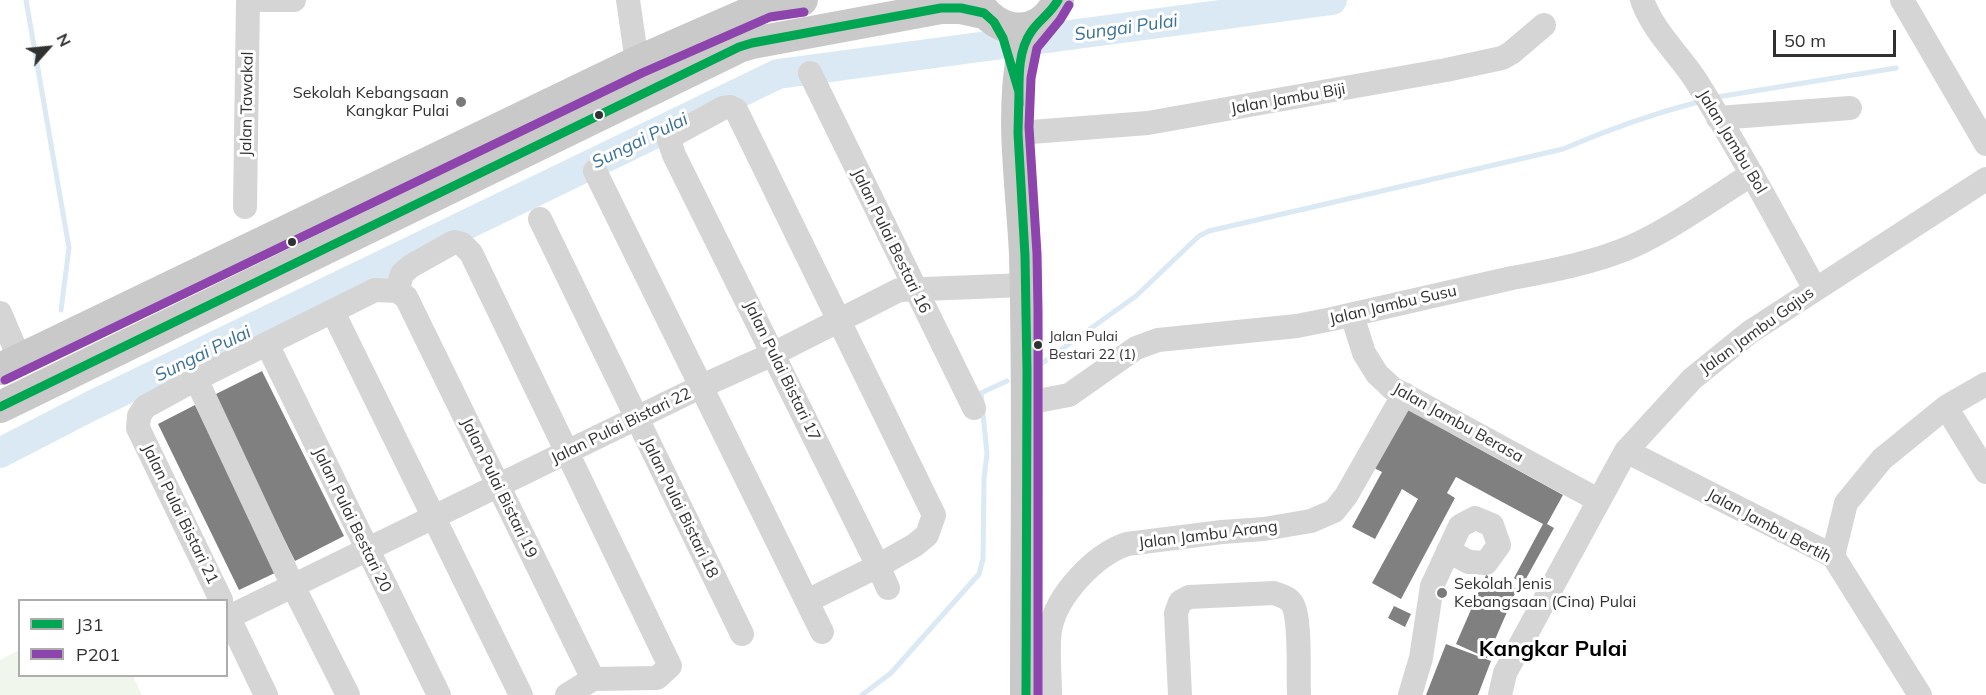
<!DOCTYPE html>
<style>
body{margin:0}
#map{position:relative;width:1986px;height:695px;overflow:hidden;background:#fff;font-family:Mulish,sans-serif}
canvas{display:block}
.legend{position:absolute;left:18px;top:599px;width:210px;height:78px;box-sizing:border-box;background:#fff;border:2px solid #adadad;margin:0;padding:8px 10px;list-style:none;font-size:18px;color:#313131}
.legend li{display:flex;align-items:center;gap:12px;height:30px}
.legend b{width:30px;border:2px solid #adadad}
.north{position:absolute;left:18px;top:18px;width:60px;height:60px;-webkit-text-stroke:4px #fff;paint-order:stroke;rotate:63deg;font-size:16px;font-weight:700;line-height:24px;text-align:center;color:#313131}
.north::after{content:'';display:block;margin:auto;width:21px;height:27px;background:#313131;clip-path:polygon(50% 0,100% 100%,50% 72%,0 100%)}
.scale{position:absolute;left:1773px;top:30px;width:123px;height:27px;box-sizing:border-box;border:3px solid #313131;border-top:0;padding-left:8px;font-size:18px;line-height:21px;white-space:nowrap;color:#313131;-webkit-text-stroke:4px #fff;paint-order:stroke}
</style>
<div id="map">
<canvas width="1986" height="695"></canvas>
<ul class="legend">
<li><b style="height:8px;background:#00a651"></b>J31</li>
<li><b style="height:8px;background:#8e44ad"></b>P201</li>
</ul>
<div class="north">N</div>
<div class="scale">50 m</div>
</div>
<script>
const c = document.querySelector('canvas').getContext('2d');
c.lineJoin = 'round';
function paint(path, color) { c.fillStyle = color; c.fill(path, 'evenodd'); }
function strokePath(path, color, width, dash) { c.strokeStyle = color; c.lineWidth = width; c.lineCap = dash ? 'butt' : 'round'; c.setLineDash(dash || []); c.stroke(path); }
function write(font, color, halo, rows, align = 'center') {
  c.font = font + ' Mulish,sans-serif'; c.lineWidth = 6; c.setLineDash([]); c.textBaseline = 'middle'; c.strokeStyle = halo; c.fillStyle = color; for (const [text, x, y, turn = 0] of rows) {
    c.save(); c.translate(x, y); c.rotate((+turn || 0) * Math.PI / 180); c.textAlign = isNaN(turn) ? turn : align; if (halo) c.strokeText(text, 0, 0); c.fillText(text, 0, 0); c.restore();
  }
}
const green = new Path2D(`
 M 19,650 L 20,676 L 133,676 L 142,695 L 0,695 L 0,660 Z`);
const stream = new Path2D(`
 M 26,0 L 69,248 L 61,310
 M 1717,97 L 1896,68
 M 1037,367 L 1136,296 L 1199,236 L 1209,231 L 1563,149 C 1607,130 1652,114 1698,102
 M 862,695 L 891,673 L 979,574 L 983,559 L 984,478 L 987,454 L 981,393 L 1007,381`);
const river = new Path2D(`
 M 0,453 L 91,406 L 778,74 L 1332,0`);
const building = new Path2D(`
 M 262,371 L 344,536 L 295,561 L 212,396 Z
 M 1412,399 L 1452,434 L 1563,495 L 1547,524 L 1554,528 L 1523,584 L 1514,578 L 1543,524 L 1456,477 L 1447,493 L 1455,498 L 1401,599 L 1372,583 L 1418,499 L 1402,489 L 1375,539 L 1352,527 L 1382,472 L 1374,468 Z
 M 195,405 L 277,572 L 239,590 L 158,424 Z
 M 1486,575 L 1517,589 L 1487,658 L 1456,644 Z
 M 1394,606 L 1411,614 L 1405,627 L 1388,618 Z
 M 1446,644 L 1491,661 L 1478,695 L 1426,695 Z`);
const minor = new Path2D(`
 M 248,0 L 294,0
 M 628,0 L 637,62
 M 1642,0 C 1653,31 1677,52 1695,79 C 1738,147 1776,218 1815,289
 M 1902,0 L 1986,144
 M 810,73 L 974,408
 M 1718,118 L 1850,108
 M 1018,133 L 1148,123 L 1446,70 L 1502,58 L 1511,53 L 1544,25
 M 595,171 L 822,632
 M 245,207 L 248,0
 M 540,219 L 742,634
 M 397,291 L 402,274 L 411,266 L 454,242 L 462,244 L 471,253 L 670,666 L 657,678 L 593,679 L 567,695
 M 333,312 L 521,695
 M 0,313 L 20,360
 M 1352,315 L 1364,353 L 1377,374 L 1392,388 L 1598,500
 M 267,344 L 439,695
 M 196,379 L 293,586 L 348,695
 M 1027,403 L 1069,395 L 1136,348 L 1158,340 L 1297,326 L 1332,319 L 1512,278 C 1551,271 1597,262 1633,246 C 1674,227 1714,198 1752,174
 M 1946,407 L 1986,472
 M 1626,451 L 1833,556 L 1920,695
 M 1833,556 L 1846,503 L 1882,459 L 1946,407 L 1986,384
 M 221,600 L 138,428 L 139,416 L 145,407 L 196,379 L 375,290 L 397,291 L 406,297 L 593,679
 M 807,601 L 878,566 L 915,545 L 927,535 L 934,515 L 736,110 L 730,107 L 723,108 L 677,133 L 669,140 L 674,155 L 878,566 L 888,588
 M 226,612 L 266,695
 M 229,617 L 702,386 L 773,354 L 899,290 L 1025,285
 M 1050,695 C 1050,674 1047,651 1050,630 C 1056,596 1094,555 1127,544 L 1222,532 L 1264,529 L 1311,521 L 1334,511 L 1346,496 L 1404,394
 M 1180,695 L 1176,613 L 1180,602 L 1189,597 L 1274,593 C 1281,596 1289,597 1293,605 C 1301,621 1298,675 1299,695
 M 1410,695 L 1421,658 L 1432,586 L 1460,526 L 1475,518 L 1492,525 L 1499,545 L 1486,563 L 1469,562 L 1448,551
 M 1500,695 L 1505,673 L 1626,451 L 1692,379 L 1750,332 L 1986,179`);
const major = new Path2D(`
 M 976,0 C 996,36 1041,40 1058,0
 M 0,369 L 637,62 L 767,5 L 802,0
 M 0,407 L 739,47 L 752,43 L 941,8 L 961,8 L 984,13
 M 1026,695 C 1026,548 1029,401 1025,255 C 1022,188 1010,117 1023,51 C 1026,38 1033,31 1042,21`);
const bus1 = new Path2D(`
 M 1019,105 C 1019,82 1017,52 1031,32 C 1039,20 1051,13 1058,0
 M 0,407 L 739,47 L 752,43 L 941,8 L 961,8 L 984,13 L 994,22 L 1003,38 L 1019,92 L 1018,133 L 1025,256 L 1027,371 L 1026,695`);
const bus2 = new Path2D(`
 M 5,380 L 642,73 L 770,17 L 804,12
 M 1038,695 L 1038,310 L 1037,254 L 1029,127 L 1031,78 L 1037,48 L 1060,20 L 1069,5`);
const markers = [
 [461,102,6,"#797979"],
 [599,115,5,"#313131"],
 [292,242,5,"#313131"],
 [1038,345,5,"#313131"],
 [1442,593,6,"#797979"]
];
const busNames = [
 ["Jalan Pulai",1049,337],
 ["Bestari 22 (1)",1049,355]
];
const poiNames = [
 ["Sekolah Kebangsaan",449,93],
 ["Kangkar Pulai",449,111],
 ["Sekolah Jenis",1454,584,"left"],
 ["Kebangsaan (Cina) Pulai",1454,602,"left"]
];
const streetNames = [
 ["Jalan Jambu Biji",1288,99,-10],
 ["Jalan Tawakal",247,104,-89],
 ["Jalan Jambu Bol",1732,142,59],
 ["Jalan Pulai Bestari 16",891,241,64],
 ["Jalan Jambu Susu",1393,305,-13],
 ["Jalan Jambu Gajus",1757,331,-36],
 ["Jalan Pulai Bistari 17",782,371,64],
 ["Jalan Jambu Berasa",1458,423,29],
 ["Jalan Pulai Bistari 22",621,426,-26],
 ["Jalan Pulai Bistari 19",499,488,64],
 ["Jalan Pulai Bistari 18",680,508,64],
 ["Jalan Pulai Bistari 21",180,514,64],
 ["Jalan Pulai Bestari 20",352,520,64],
 ["Jalan Jambu Bertih",1769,526,28],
 ["Jalan Jambu Arang",1208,535,-7]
];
const waterNames = [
 ["Sungai Pulai",1126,28,-8],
 ["Sungai Pulai",640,141,-26],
 ["Sungai Pulai",203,354,-26]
];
const districtNames = [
 ["Kangkar Pulai",1553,649]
];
paint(green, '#f1f6ed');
strokePath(stream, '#dae9f3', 5);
strokePath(river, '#dae9f3', 30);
paint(building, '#808080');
strokePath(minor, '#d5d5d5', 24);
strokePath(major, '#c9c9c9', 32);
strokePath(bus1, '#00a651', 9);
strokePath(bus2, '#8e44ad', 9);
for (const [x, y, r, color] of markers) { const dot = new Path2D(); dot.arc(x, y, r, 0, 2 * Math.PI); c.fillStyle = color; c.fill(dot); strokePath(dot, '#fff', 2); }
write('14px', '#313131', '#fff', busNames, 'left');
write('16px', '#313131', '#fff', poiNames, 'right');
write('16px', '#313131', '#fff', streetNames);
write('italic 18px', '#397198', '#fff', waterNames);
write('bold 22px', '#000', '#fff', districtNames);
</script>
